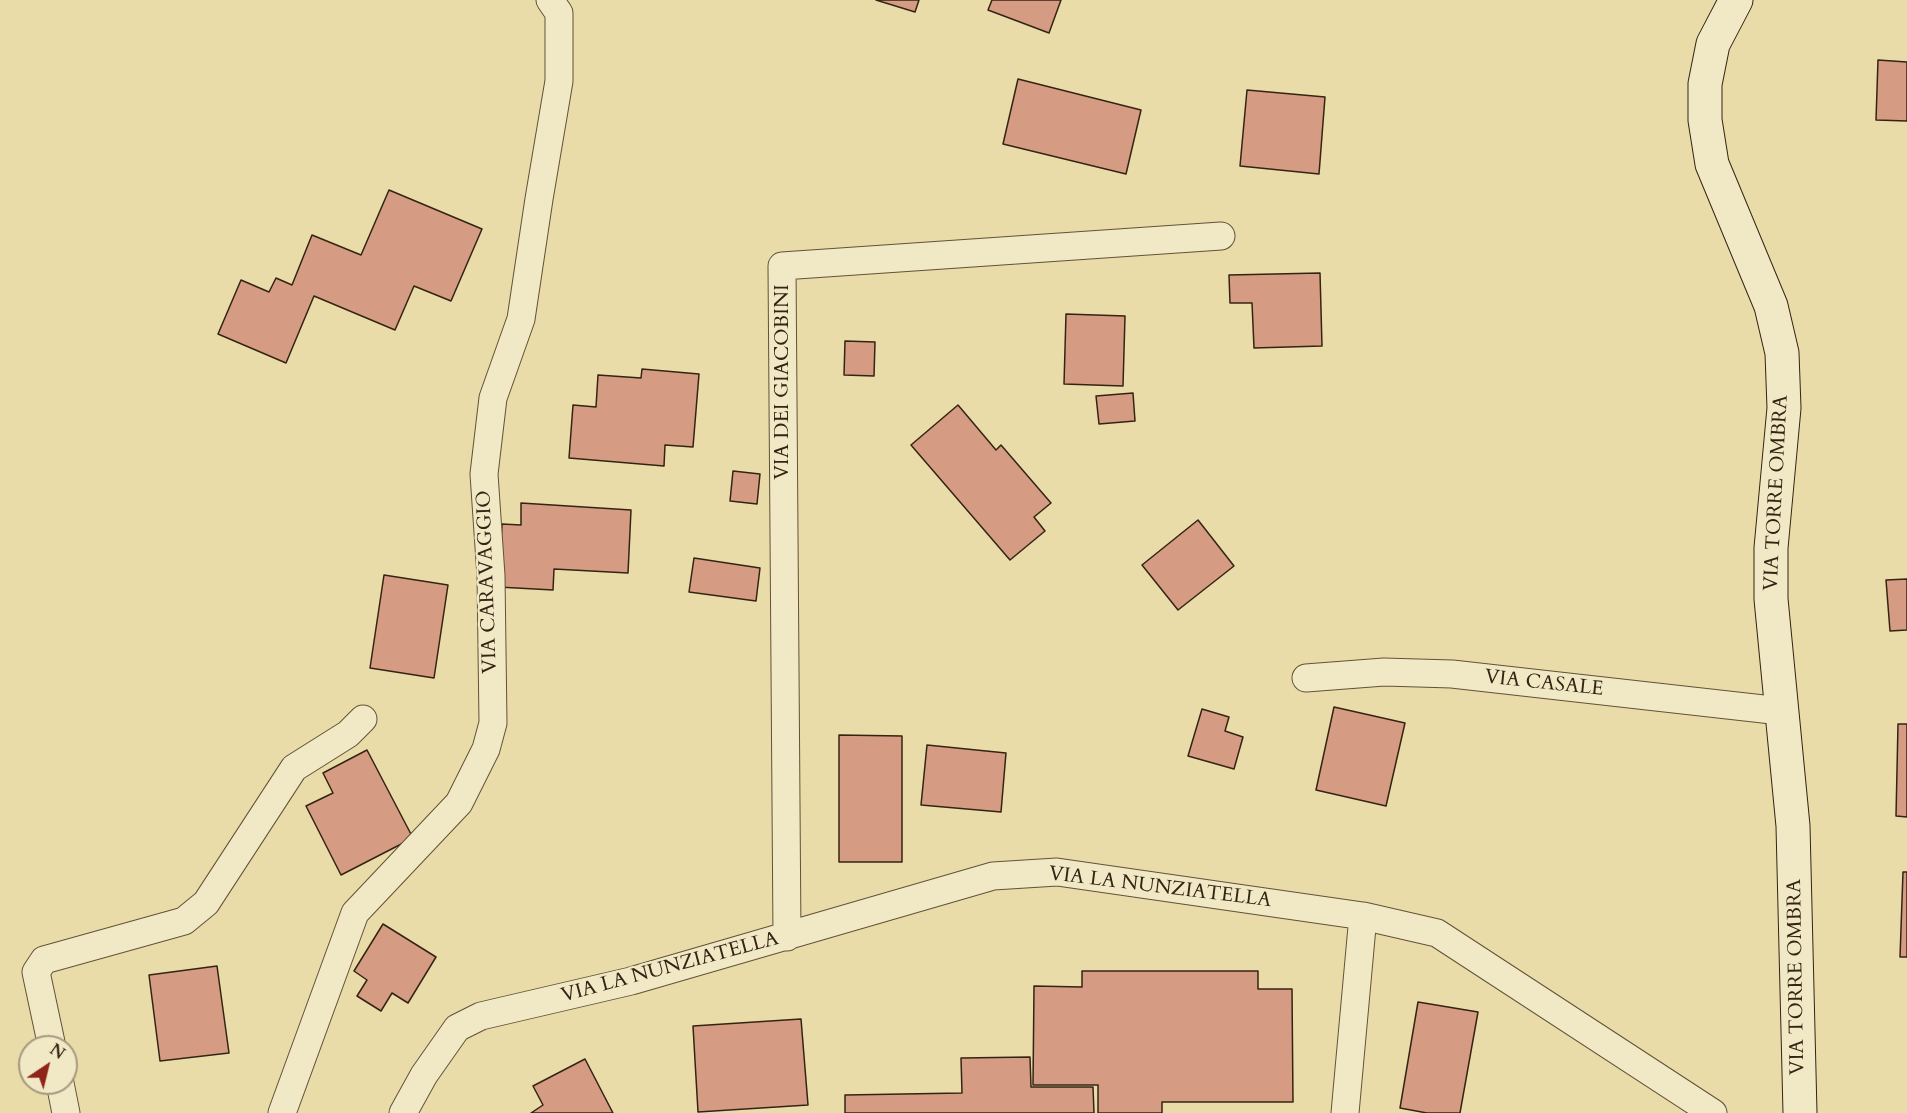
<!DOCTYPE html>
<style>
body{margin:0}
#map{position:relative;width:1907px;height:1113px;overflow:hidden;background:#e9dca8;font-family:Cardo,serif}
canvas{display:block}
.north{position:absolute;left:18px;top:1035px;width:60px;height:60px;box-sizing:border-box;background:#f1e8c6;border:2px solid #a59a7e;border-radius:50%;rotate:35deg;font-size:16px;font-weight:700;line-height:24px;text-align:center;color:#342413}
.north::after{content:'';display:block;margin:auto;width:21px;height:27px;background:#8f2418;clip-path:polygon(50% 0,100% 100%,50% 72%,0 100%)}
</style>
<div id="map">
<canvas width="1907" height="1113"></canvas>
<div class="north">N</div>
</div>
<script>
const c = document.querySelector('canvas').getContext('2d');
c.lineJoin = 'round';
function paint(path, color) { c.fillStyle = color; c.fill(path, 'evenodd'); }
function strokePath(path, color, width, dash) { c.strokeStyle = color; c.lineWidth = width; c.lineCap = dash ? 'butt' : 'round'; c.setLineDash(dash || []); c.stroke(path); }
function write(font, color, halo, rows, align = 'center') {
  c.font = font + ' Cardo,serif'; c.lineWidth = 4.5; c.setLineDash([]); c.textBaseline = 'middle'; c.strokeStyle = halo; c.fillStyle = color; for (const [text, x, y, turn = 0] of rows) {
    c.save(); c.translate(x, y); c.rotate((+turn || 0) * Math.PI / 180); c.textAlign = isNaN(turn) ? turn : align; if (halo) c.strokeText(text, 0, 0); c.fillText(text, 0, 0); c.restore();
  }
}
const building = new Path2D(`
 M 876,0 L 919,0 L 915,12 Z
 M 992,0 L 1061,0 L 1049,33 L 988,10 Z
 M 1878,60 L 1907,62 L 1907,121 L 1876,120 Z
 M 1018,79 L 1141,110 L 1126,174 L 1003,144 Z
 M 1247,90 L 1325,97 L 1319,174 L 1240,166 Z
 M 389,190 L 482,229 L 451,301 L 414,286 L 395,330 L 314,296 L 286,363 L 218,334 L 241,280 L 269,292 L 276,278 L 292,285 L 312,235 L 361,255 Z
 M 1320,273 L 1322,346 L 1254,348 L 1252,303 L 1230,303 L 1229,275 Z
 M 1066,314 L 1125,316 L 1123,386 L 1064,384 Z
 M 845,341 L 875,342 L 874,376 L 844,375 Z
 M 642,369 L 699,374 L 693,447 L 665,445 L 664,466 L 569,458 L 573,405 L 596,407 L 598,375 L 641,378 Z
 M 1133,393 L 1135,421 L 1099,424 L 1096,396 Z
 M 958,405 L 996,450 L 1001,445 L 1051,503 L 1034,517 L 1045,531 L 1010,560 L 911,445 Z
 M 733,471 L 760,474 L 757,504 L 730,501 Z
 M 521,503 L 631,510 L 628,573 L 554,569 L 553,590 L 498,587 L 502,524 L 521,525 Z
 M 1198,520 L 1234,566 L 1178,610 L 1142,565 Z
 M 694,558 L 760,568 L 756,601 L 689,592 Z
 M 384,575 L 448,585 L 434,678 L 370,668 Z
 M 1907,579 L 1907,630 L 1890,631 L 1886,580 Z
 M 1334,707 L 1405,723 L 1386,806 L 1316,790 Z
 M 1202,709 L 1229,717 L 1225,731 L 1243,737 L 1234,769 L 1188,756 Z
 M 1898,724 L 1907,724 L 1907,817 L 1896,816 Z
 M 839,735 L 902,736 L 902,862 L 839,862 Z
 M 927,745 L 1006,753 L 1001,812 L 921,805 Z
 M 367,750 L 413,838 L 341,875 L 306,806 L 333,793 L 323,773 Z
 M 1903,872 L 1907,872 L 1907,957 L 1900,957 Z
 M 383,924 L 436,957 L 408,1003 L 392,993 L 381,1011 L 357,996 L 367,980 L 354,971 Z
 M 217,966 L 229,1053 L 160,1061 L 149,975 Z
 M 1082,971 L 1258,971 L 1258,989 L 1292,989 L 1293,1102 L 1162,1102 L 1162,1113 L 1098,1113 L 1098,1085 L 1033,1085 L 1034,986 L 1082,987 Z
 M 1418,1002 L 1478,1012 L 1460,1113 L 1427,1113 L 1400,1108 Z
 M 801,1019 L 808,1105 L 698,1112 L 693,1026 Z
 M 1030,1057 L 1031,1087 L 1093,1087 L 1094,1113 L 845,1113 L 845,1095 L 962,1093 L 961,1058 Z
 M 585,1059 L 613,1113 L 531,1113 L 543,1105 L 533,1086 Z`);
const street = new Path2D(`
 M 1306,678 L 1384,672 L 1452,674 L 1781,711
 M 787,937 L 782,266 L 1221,236
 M 52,1047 L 36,972 L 44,960 L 184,921 L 206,903 L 294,768 L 348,734 L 363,719
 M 60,1083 L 66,1113
 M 282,1113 L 355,913 L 459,803 L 486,749 L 493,723 L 491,576 L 484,474 L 493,398 L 521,319 L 539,199 L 559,81 L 559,13 L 550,0
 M 403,1113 L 424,1075 L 457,1028 L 481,1016 L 631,981 L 993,876 L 1057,872 L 1363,916 L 1437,933 L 1713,1113
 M 1345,1113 L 1363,916`);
const secondary = new Path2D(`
 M 1736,0 L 1713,44 L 1705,84 L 1705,120 L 1712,164 L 1771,306 L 1782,353 L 1784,408 L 1771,548 L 1771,599 L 1793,826 L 1800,1113`);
const streetNames = [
 ["VIA DEI GIACOBINI",783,382,-90],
 ["VIA TORRE OMBRA",1777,493,-87],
 ["VIA CARAVAGGIO",488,582,-92],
 ["VIA CASALE",1544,684,6],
 ["VIA LA NUNZIATELLA",1160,888,7],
 ["VIA LA NUNZIATELLA",670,968,-15],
 ["VIA TORRE OMBRA",1797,977,-91]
];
paint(building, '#d59b83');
strokePath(building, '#342413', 1.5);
strokePath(street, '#615238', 29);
strokePath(secondary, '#342413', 35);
strokePath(street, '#f1e8c6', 27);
strokePath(secondary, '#f1e8c6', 33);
write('20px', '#342413', '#f1e8c6', streetNames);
</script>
